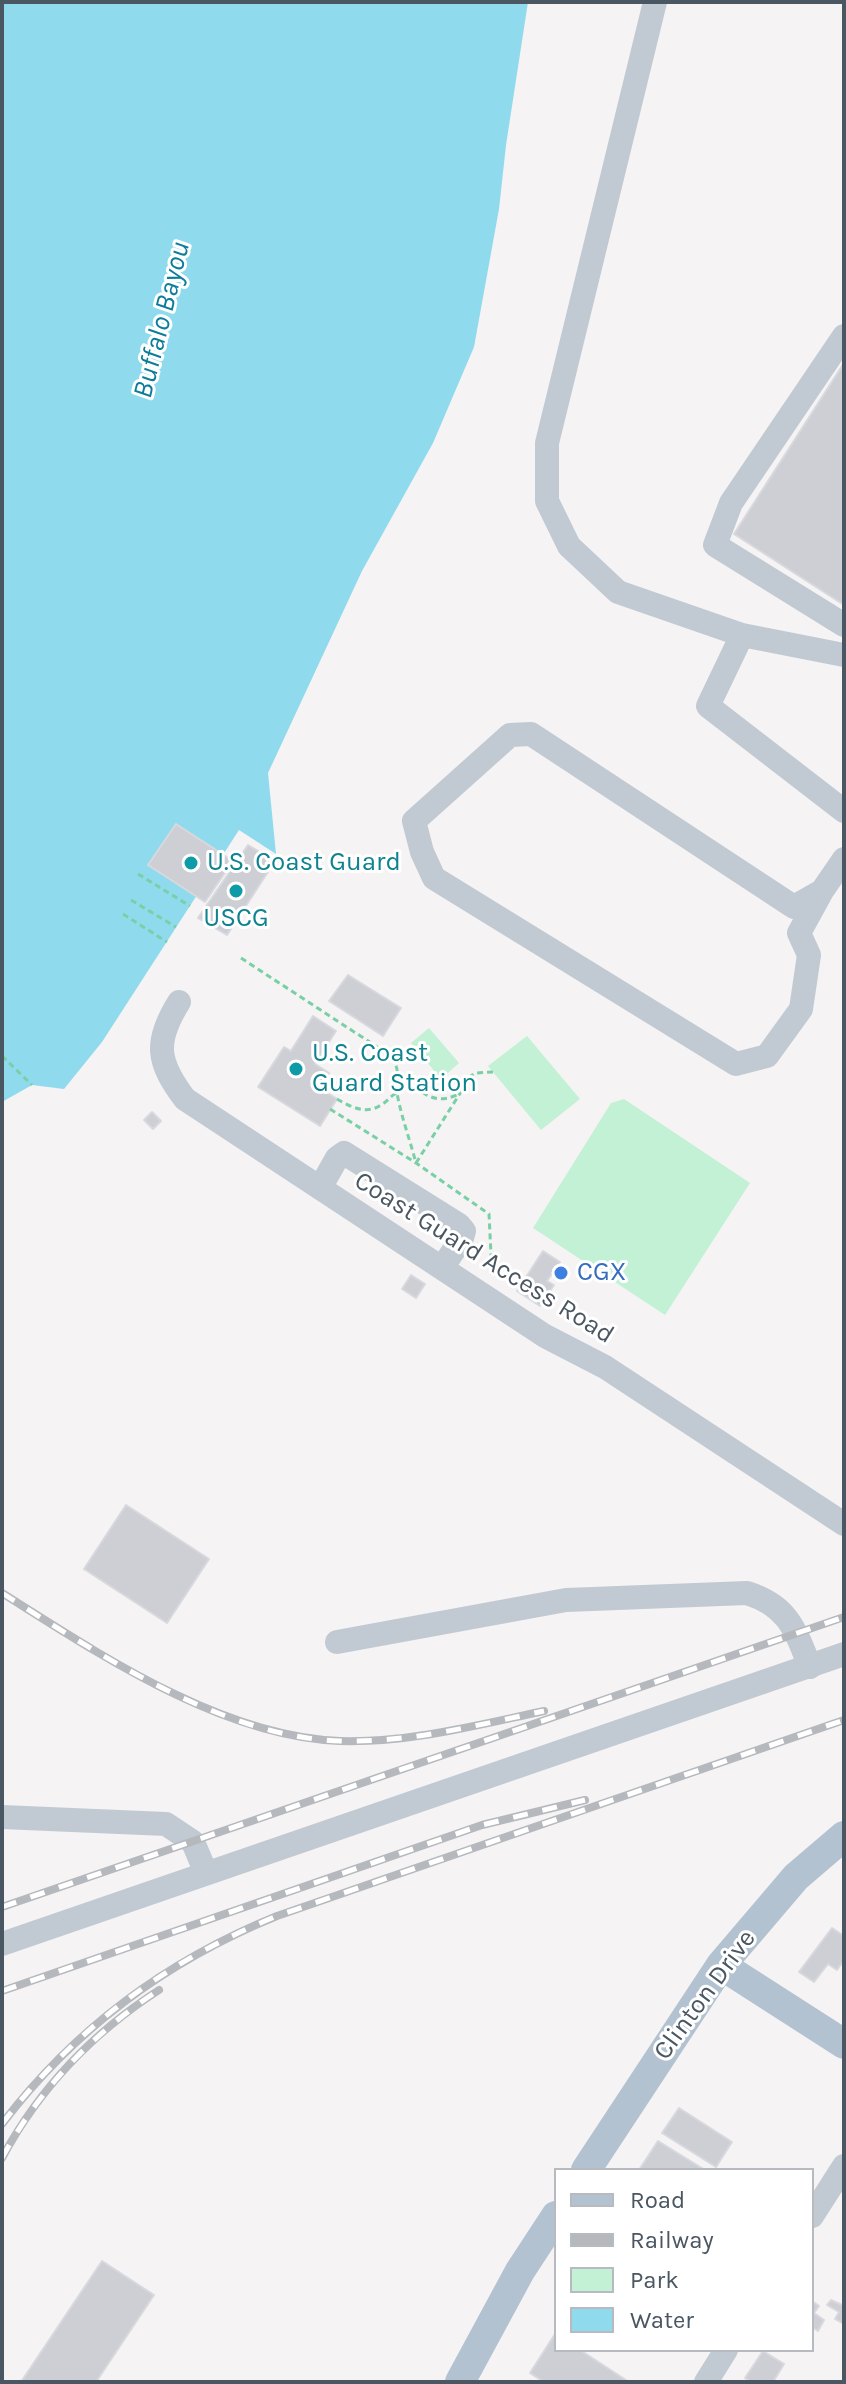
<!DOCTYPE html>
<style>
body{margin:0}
#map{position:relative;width:846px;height:2384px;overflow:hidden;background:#f5f3f3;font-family:Karla,sans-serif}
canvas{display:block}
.frame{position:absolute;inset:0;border:4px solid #4a5661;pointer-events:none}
.legend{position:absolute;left:554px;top:2168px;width:260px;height:184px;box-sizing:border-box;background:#fff;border:2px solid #b7bbc0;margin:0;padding:10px 14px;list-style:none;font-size:24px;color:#4a5661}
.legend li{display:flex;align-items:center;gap:16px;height:40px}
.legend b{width:40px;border:2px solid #b7bbc0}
</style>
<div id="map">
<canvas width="846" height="2384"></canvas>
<div class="frame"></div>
<ul class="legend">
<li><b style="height:10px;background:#b3c2d1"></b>Road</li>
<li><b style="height:10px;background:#b5b8bd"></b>Railway</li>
<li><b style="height:22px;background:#c3f1d5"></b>Park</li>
<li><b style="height:22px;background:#90daee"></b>Water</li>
</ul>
</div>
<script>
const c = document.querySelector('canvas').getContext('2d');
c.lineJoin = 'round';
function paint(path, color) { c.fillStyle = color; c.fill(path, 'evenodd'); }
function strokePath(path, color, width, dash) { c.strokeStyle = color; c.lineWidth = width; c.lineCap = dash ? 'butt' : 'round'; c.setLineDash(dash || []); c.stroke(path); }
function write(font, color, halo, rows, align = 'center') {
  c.font = font + ' Karla,sans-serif'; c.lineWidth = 6; c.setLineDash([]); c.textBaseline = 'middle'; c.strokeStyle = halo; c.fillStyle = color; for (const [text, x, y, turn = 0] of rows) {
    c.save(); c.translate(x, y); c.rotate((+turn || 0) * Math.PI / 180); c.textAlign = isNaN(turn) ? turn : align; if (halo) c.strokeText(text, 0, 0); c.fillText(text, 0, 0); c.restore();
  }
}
const green = new Path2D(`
 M 429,1028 L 459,1063 L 441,1079 L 411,1043 Z
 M 527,1036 L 580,1099 L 541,1130 L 488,1066 Z
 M 624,1099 L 750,1183 L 665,1315 L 533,1228 L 611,1103 Z`);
const water = new Path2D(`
 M 2,2 L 528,2 L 506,145 L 499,209 L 474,347 L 433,443 L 362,571 L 268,773 L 276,854 L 239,830 L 102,1042 L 64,1089 L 32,1085 L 2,1102 Z`);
const building = new Path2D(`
 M 844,363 L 844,605 L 734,534 Z
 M 176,824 L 233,861 L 205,902 L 148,865 Z
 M 248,845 L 275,861 L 227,935 L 198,918 Z
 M 348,975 L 401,1008 L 383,1036 L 329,1001 Z
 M 313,1016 L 336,1031 L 315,1064 L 329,1073 L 320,1088 L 337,1099 L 320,1126 L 258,1087 L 284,1047 L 291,1051 Z
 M 152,1112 L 161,1121 L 153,1129 L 144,1120 Z
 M 543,1251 L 560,1262 L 547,1281 L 554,1285 L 540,1306 L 517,1291 Z
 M 411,1275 L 425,1284 L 416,1298 L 402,1289 Z
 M 126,1505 L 209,1559 L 167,1623 L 84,1569 Z
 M 832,1928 L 844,1936 L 844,1960 L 837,1970 L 828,1964 L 814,1982 L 799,1972 Z
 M 679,2108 L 732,2142 L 716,2167 L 662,2133 Z
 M 658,2141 L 705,2170 L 639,2170 Z
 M 102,2261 L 154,2295 L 96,2382 L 21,2382 Z
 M 831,2300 L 844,2306 L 844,2324 L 835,2319 L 839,2312 L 827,2305 Z
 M 812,2301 L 819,2306 L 814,2313 L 824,2320 L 818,2331 L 812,2327 Z
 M 555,2334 L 556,2350 L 580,2350 L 629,2382 L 544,2382 L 530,2373 Z
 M 763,2351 L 784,2364 L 773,2382 L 751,2382 L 745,2378 Z`);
const path = new Path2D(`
 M 138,874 L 190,906
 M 131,900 L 176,927
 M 123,914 L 167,942
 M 241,958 L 391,1056 C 402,1073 395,1076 397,1093 C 401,1116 410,1140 416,1163
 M 2,1056 L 32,1085
 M 399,1075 L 403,1075 C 420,1091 432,1106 457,1095
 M 337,1099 C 351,1107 366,1115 381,1105 C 387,1102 390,1096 397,1093
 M 330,1109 L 416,1163 L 489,1214 L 492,1275
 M 416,1163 L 471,1076 L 475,1073 L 493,1072`);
const minor = new Path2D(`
 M 655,2 L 547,443 L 547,501 L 569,546 L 618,592 L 742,635 L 844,655
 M 844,336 L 731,503 L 715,545 L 844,625
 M 742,635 L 708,706 L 844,811
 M 822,891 L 799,933 L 809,955 L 801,1009 L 767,1056 L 736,1064 L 434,878 L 422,852 L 414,821 L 510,735 L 531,734 L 794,907 L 822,891 L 844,859
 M 179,1002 C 154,1042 157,1062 185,1099 L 545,1336 L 605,1367 L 844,1524
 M 320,1188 L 337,1158 L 344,1153 L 459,1225 L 464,1231 L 462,1238 L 442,1268
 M 337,1642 L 566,1600 L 747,1593 C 788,1606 795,1629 810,1667
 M 2,1817 L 166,1824 L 193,1842 L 206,1873
 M 2,1944 L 844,1654
 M 812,2216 L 844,2166
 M 706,2382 L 726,2350`);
const major = new Path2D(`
 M 721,1965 L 844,2044
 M 586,2170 L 721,1965 L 796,1877 L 844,1836
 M 460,2382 L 520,2271 L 556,2216`);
const rail = new Path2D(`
 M 2,1593 C 99,1654 222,1737 340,1741 C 409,1743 477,1725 544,1711
 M 2,1907 L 844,1617
 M 2,1991 L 482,1825 L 585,1800
 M 2,2124 C 75,2028 166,1961 277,1916 L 844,1720
 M 2,2158 C 39,2089 94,2032 159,1990`);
const markers = [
 [191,863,8,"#0f9aa8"],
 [236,891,8,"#0f9aa8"],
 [296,1069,8,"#0f9aa8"],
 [561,1273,8,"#3f7fe0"]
];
const cultureNames = [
 ["U.S. Coast Guard",207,863],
 ["USCG",236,919,"center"],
 ["U.S. Coast",312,1054],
 ["Guard Station",312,1084]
];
const streetNames = [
 ["Coast Guard Access Road",484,1258,32],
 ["Clinton Drive",705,1995,-54]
];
const shopNames = [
 ["CGX",577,1273]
];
const waterNames = [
 ["Buffalo Bayou",162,320,-76]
];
paint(green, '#c3f1d5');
paint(water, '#90daee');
paint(building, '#cdcfd5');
strokePath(building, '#d7d9de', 2);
strokePath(path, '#7ad0a6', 3, [6, 4]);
strokePath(minor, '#c1cad2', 24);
strokePath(major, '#b3c2d1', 30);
strokePath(rail, '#b5b8bd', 8);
strokePath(rail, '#fff', 5, [15]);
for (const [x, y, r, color] of markers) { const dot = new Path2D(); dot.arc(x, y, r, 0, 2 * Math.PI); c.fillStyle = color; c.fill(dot); strokePath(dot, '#fff', 3); }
write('26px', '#0d838f', '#fff', cultureNames, 'left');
write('26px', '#4a5661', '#fff', streetNames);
write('26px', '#366cbe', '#fff', shopNames, 'left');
write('italic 28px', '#0c7c9b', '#fff', waterNames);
</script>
